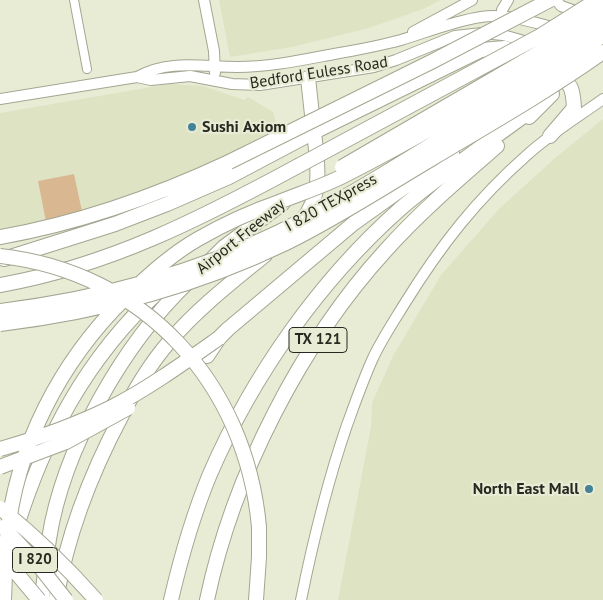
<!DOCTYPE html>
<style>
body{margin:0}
canvas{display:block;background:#e8ecd5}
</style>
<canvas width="603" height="600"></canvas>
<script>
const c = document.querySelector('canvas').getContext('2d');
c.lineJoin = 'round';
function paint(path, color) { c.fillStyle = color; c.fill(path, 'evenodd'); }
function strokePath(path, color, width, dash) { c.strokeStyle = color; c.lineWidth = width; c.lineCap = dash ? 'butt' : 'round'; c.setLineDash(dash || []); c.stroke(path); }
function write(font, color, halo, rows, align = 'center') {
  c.font = font + ' "PT Sans",sans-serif'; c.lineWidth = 4.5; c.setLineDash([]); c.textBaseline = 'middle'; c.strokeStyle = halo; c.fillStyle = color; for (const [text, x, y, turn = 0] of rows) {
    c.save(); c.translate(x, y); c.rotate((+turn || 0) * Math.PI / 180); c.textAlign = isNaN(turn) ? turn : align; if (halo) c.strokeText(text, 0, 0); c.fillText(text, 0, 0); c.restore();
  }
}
const built = new Path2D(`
 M 219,0 L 441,0 L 423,9 L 369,28 L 292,47 L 230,57 Z
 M 169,84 L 203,86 L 244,100 L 248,97 L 273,112 L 278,128 L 189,174 L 132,196 L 82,211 L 74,174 L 38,181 L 46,222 L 0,230 L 0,113 Z
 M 603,119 L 603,600 L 338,600 L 371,427 L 372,403 L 393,356 L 441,275 L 499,209 L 555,158 Z`);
const green = new Path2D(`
 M 74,174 L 82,211 L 46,222 L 38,181 Z`);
const street = new Path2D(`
 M 74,0 L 87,69`);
const secondary = new Path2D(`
 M 204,0 L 214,51 L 215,73
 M 556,0 L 561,6 L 581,13
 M 502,22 L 502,10 L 508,0
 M 413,32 L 472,0
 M 137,77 C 168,59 203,67 237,67 C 270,67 302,60 334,54 C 357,50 379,46 401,40 C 427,32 454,21 481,17 C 505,13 532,22 556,28
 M 0,99 L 137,77 L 151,80 L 190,76 L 232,84 L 260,85 L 374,67 L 396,60 L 455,36 L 482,33 L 503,35 L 531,43
 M 301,600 C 313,541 327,483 347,425 C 355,403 363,380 373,358 C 382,339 394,321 405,303 C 441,245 476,200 527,155 C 550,134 578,117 603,99`);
const highway = new Path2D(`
 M 529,117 L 552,94
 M 550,136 L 574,108 C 573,89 572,83 555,74
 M 301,222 C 323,196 318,164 314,133 C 312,114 310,96 308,78
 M 0,237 C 81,223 154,197 229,162
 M 4,259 L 115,224 L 167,204 L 229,177 L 314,132 L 481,50 L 505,48 L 536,64
 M 210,261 L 224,247 L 283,203
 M 0,285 C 109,266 202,218 298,166
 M 207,356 L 219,338 L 228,329 L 354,223 L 452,153
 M 15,532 C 44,438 86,358 160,290
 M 42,600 C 44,580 46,559 49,539 C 63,449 123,344 189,281
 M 56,600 C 67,535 91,473 122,415 C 135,389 150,364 169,342 C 197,309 232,282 265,255
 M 171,600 C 181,557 193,515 210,474 C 253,375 319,281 400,209 C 442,173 489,142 533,109
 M 207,600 C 233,476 301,343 386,250 C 420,212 459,179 497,146
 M 256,600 L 259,557 L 259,527`);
const highwayBridge = new Path2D(`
 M 229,162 L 433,61 L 550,0
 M 298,166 L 540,36 L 597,0
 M 342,167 L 552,45 L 603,11
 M 0,256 C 145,272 246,384 259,527
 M 0,311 C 97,299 192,274 279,232 C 336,204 390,170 444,137 C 498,105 553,74 603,35
 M 0,324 C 100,312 195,287 286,243 C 337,218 384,187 433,158 C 490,124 548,91 603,52
 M 0,449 C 39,438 76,425 112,407 C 149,388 185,362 219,338
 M 0,467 L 66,442 L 128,408
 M 0,508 C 35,536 66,566 96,600
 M 3,527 L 36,562 L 66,600
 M 4,558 L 39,600
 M 4,600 C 5,579 5,558 7,538 C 16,447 60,362 125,298 C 147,276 170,255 198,239 C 224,224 250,212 279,202 C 301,193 324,186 345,175 C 397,149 447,120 497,90 C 532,68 568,47 603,24`);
const markers = [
 [192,127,5,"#438297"],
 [589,489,5,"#438297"]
];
const shields = [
 [318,340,58],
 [35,560,45]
];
const shieldNames = [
 ["TX 121",318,340],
 ["I 820",35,560]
];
const streetNames = [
 ["Bedford Euless Road",319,73,-9],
 ["I 820 TEXpress",331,203,-29],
 ["Airport Freeway",241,237,-39]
];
const poiNames = [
 ["Sushi Axiom",202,127],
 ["North East Mall",579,489,"right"]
];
paint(built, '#dee3c4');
paint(green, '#d9b891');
strokePath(street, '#a3a691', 10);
strokePath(secondary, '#a3a691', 12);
strokePath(highway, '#a3a691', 16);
strokePath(street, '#fff', 8);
strokePath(secondary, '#fff', 10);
strokePath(highway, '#fff', 14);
strokePath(highwayBridge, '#a3a691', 16, []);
strokePath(highwayBridge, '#fff', 14);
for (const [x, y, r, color] of markers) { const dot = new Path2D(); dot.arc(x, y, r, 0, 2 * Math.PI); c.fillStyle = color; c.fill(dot); strokePath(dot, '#e8ecd5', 2); }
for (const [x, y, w] of shields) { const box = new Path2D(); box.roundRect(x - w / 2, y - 12.5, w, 25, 4); c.fillStyle = '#e8ecd5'; c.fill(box); strokePath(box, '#272920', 1); }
write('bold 15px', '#272920', null, shieldNames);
write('16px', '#272920', '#e8ecd5', streetNames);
write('bold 16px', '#272920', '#e8ecd5', poiNames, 'left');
</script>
